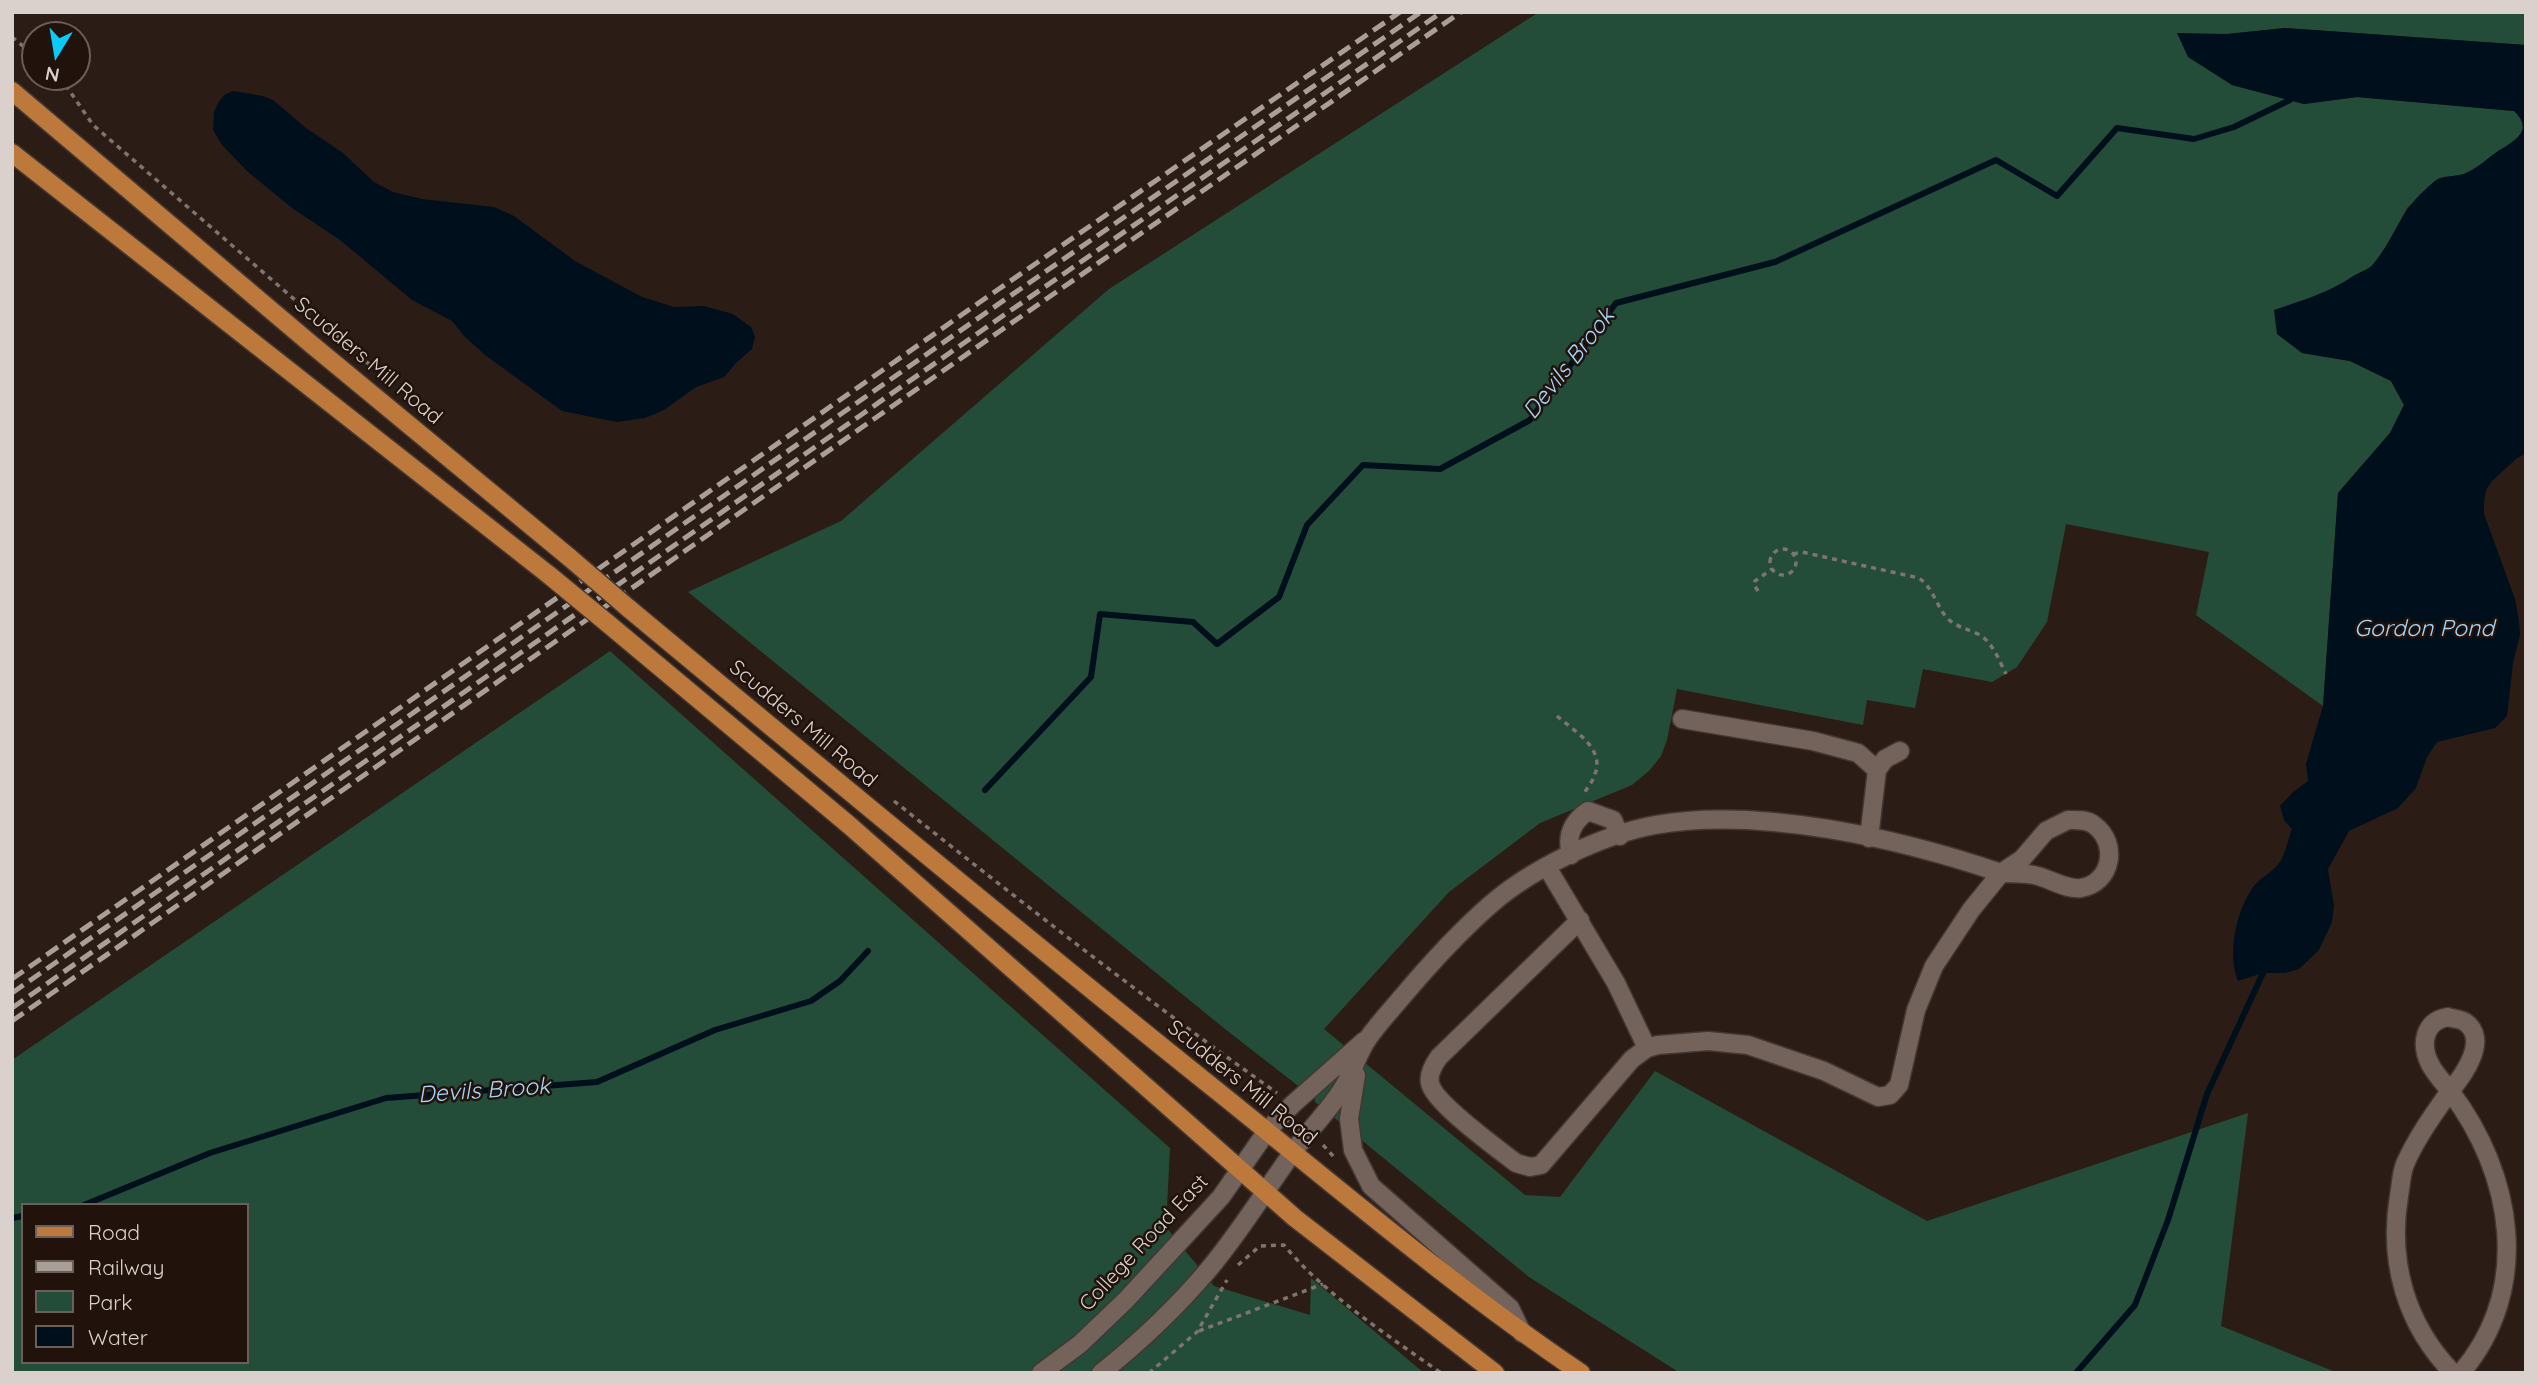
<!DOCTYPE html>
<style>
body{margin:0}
#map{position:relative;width:2538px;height:1385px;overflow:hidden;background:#2b1d15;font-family:Quicksand,sans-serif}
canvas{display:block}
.frame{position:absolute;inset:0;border:14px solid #dbd1cc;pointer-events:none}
.legend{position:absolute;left:21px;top:1203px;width:228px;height:161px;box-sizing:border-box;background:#21130c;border:2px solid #6b5f59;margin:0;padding:9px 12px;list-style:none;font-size:21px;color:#dbd1cc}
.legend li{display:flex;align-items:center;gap:14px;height:35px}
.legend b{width:35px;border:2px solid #6b5f59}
.north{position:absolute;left:21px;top:21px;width:70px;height:70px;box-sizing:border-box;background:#21130c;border:2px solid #6b5f59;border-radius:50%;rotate:191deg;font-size:19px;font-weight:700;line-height:28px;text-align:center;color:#dbd1cc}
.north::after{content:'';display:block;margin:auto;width:24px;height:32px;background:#0acafa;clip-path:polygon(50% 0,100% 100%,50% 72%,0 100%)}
</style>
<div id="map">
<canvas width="2538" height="1385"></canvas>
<div class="frame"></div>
<ul class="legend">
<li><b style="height:9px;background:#bd793c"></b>Road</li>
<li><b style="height:9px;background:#a99e98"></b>Railway</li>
<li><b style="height:19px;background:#234d38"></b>Park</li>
<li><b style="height:19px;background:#000f1c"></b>Water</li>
</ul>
<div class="north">N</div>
</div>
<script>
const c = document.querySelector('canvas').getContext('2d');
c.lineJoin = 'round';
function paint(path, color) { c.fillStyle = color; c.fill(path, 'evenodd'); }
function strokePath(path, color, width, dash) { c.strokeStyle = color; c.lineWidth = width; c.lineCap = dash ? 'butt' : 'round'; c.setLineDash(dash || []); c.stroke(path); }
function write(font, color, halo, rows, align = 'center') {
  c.font = font + ' Quicksand,sans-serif'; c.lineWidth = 5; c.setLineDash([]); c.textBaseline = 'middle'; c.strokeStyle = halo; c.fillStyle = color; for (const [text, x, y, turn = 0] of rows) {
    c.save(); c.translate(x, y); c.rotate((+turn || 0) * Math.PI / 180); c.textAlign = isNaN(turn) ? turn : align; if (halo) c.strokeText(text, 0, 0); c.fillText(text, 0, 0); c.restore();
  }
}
const green = new Path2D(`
 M 1539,12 L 2526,12 L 2526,45 L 2285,28 L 2227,34 L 2178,34 L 2232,85 L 2304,104 L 2357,97 L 2514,111 L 2521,118 L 2523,128 L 2519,137 L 2510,146 L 2499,150 L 2487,161 L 2464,174 L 2438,179 L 2407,208 L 2385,249 L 2372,267 L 2353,276 L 2338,287 L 2323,293 L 2302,353 L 2350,361 L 2391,381 L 2404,405 L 2390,433 L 2338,493 L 2323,706 L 2196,615 L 2209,552 L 2066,524 L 2047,622 L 2017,667 L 1992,682 L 1923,669 L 1915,708 L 1867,700 L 1863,725 L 1677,689 L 1667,740 L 1661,756 L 1650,770 L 1632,785 L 1540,823 L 1449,892 L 1324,1029 L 1525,1195 L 1560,1197 L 1655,1071 L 1927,1221 L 2248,1113 L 2221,1326 L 2338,1373 L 1680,1373 L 1529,1277 L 1315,1102 L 1315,1099 L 1225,1029 L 688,592 L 841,521 L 1109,289 Z
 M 610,651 L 1170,1148 L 1166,1227 L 1214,1286 L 1310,1315 L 1311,1278 L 1424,1373 L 12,1373 L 12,1060 ZM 23,1205 L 247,1205 L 247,1362 L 23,1362 Z`);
const water = new Path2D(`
 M 2285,28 L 2526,45 L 2526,453 L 2516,459 L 2492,481 L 2486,490 L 2484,502 L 2484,514 L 2515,599 L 2519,621 L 2520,635 L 2513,663 L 2507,716 L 2495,728 L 2437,742 L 2427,757 L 2416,788 L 2398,808 L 2349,831 L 2328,869 L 2334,906 L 2332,922 L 2319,950 L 2299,969 L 2285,973 L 2263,973 L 2238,981 C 2227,952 2236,912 2253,887 C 2261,877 2275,871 2281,860 C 2286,851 2288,839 2292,829 L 2284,820 L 2280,806 L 2293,792 L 2308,781 L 2306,764 L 2323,706 L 2338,493 L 2390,433 L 2404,405 L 2391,381 L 2350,361 L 2302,353 L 2277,334 L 2274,310 C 2303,300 2325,294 2352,277 C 2359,272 2369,270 2374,263 C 2394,239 2401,210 2426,189 C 2429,186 2434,181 2438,179 C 2446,175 2456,177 2464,174 C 2478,169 2488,157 2500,150 C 2516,140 2534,130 2514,111 L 2357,97 L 2304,104 L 2232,85 L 2188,57 L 2177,33 L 2227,34 Z
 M 233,91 L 263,96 L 273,100 L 306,128 L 343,153 L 374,182 L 393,192 L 422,199 L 494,207 L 514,216 L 575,261 L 642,297 L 674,307 L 704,306 L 733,314 L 751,327 L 755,337 L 752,349 L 737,362 L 724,377 L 696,387 L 664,410 L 645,418 L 617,422 L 562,411 L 485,355 L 464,336 L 452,321 L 412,300 L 340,240 L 292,208 L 248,172 L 222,145 L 213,130 L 214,112 L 218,103 L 224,95 Z`);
const stream = new Path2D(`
 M 985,790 L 1091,677 L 1100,614 L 1193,622 L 1217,644 L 1279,597 L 1307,525 L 1363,465 L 1440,469 L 1530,420 L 1616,303 L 1775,262 L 1996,160 L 2057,196 L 2117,128 L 2194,139 L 2234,127 L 2290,100
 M 84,1205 L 210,1153 L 386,1098 L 597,1082 L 715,1030 L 811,1001 L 840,981 L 868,951
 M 12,1218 L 23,1216
 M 2076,1373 L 2135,1305 L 2168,1220 L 2207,1094 L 2263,973`);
const path = new Path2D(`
 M 12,37 L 35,56
 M 60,77 L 93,125 L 369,364
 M1770 562a13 13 0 1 1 26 0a13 13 0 1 1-26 0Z
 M 1793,554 L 1802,552 L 1919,578 C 1934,589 1936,606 1948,619 C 1957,627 1967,629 1978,634 C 1992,641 1999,660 2006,674
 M 1758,591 L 1754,585 L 1755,581 L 1772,569
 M 1557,716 C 1574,731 1605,748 1595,774 C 1593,782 1587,787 1584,794
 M 894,801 C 1020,901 1146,1000 1277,1093
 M 1323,1145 L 1334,1157
 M 1238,1265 L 1260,1246 L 1284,1245 C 1323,1293 1390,1337 1441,1373
 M 1199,1331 L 1323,1284
 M 1149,1373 L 1197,1332 L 1227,1280`);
const minor = new Path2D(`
 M 1682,719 L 1813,741 L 1858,753 L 1877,770 L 1869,838
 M 1877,770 L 1885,759 L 1900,751
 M 2068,820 C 2076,820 2087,819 2094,825 C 2119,843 2112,883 2081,888 C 2066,890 2049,878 2034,875 C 2023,873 2011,873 2001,873 L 2022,859 L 2046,831 Z
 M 1571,855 C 1566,836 1572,822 1588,811 L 1613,820 L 1620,836
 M 1547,867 L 1616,983 L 1647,1048
 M 2448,1017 C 2453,1019 2461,1019 2465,1022 C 2490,1039 2463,1076 2450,1091 C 2444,1083 2435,1074 2430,1064 C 2420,1044 2424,1021 2448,1017 Z
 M 1356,1075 L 1349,1119 L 1353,1150 L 1371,1186 L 1510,1308 L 1522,1333
 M 1041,1373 L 1080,1344 L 1126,1300 L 1221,1197 L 1267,1131 L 1293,1104 L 1364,1041
 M 1101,1373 C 1140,1342 1177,1307 1209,1269 C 1240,1232 1265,1191 1293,1152 C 1309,1130 1329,1111 1343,1088 C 1353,1072 1358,1052 1369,1037 C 1379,1023 1391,1010 1402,997 C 1429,965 1458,933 1490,905 C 1531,869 1601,835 1655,825 C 1759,806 1901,839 2001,873 L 1971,910 L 1934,966 L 1916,1010 L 1899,1085 L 1890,1095 L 1878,1097 L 1824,1071 L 1748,1045 L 1708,1041 L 1658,1045 L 1647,1048 L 1632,1059 L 1541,1165 L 1530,1167 L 1516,1163 C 1498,1149 1433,1102 1430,1083 C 1428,1074 1434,1064 1439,1057 L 1580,920
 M 2453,1373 C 2406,1325 2388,1262 2399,1196 C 2401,1185 2401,1174 2405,1164 C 2417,1137 2433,1115 2450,1091 C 2513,1174 2533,1288 2461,1373`);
const major = new Path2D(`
 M 12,91 L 311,344 L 570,558
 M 12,153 L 549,575
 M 627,607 C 824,771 1021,934 1221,1094 C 1339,1189 1455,1288 1581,1373
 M 606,622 L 849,825 L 1295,1218 L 1495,1373`);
const rail = new Path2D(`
 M 12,979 L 980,302 L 1400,12
 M 12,993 L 987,312 L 1421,12
 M 12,1008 L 994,322 L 1442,12
 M 12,1021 L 1000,331 L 1461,12`);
const majorBridge = new Path2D(`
 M 570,558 L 627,607
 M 549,575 L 606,622`);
const streetNames = [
 ["Scudders Mill Road",368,361,40],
 ["Scudders Mill Road",803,724,40],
 ["Scudders Mill Road",1242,1083,39],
 ["College Road East",1144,1243,-47]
];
const waterNames = [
 ["Devils Brook",1569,364,-52],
 ["Gordon Pond",2424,629],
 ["Devils Brook",484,1091,-4]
];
paint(green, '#234d38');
paint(water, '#000f1c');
strokePath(stream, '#000f1c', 6);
strokePath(minor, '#433733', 21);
strokePath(major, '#433733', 21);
strokePath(path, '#80746e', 3.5, [5, 5]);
strokePath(minor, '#74635a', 18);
strokePath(major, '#bd793c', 18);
strokePath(rail, '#a99e98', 5, [14, 7]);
strokePath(majorBridge, '#433733', 21, []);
strokePath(majorBridge, '#bd793c', 18);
write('21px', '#dbd1cc', '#21130c', streetNames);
write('italic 23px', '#a4d6fc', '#21130c', waterNames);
</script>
